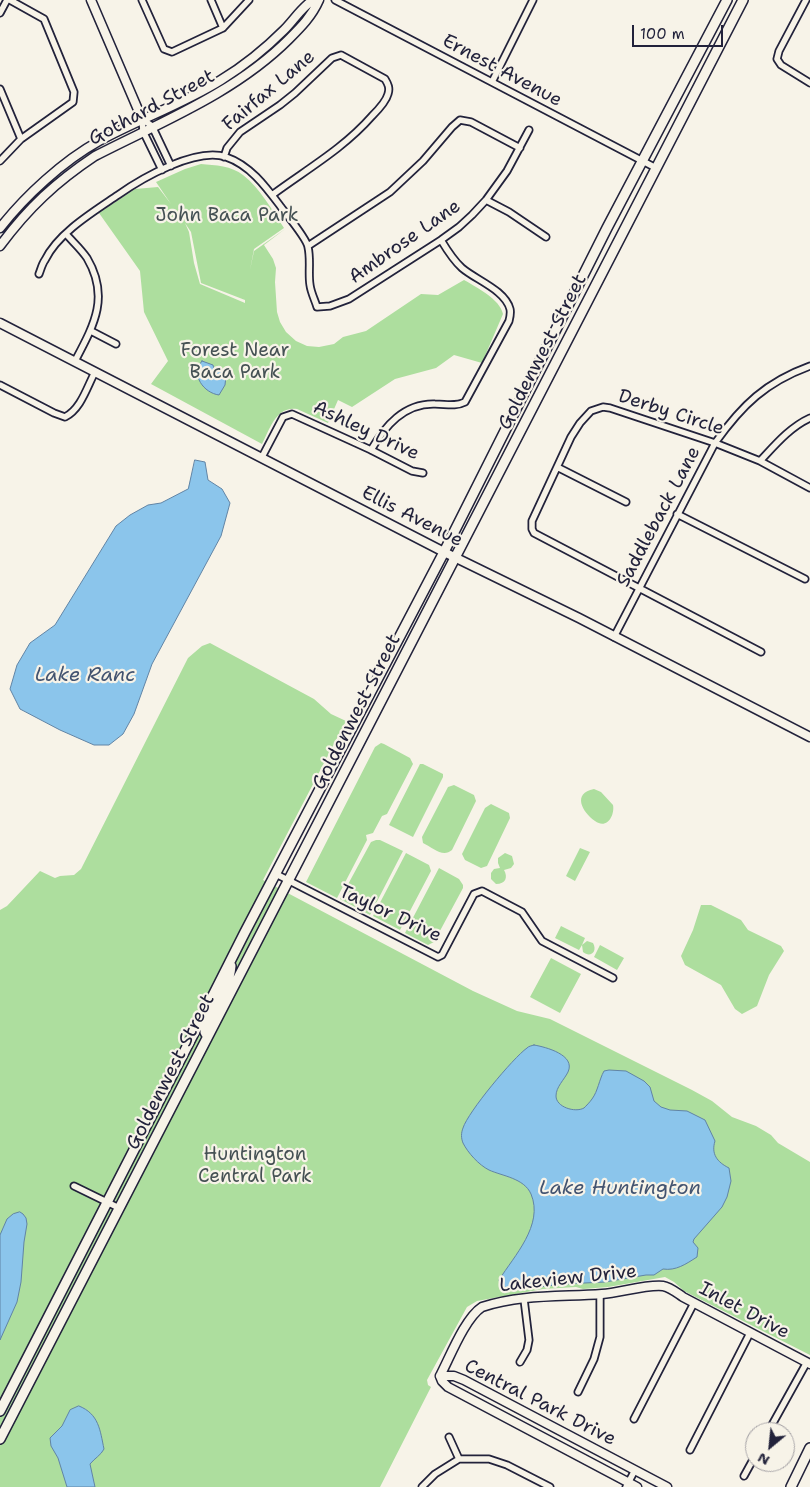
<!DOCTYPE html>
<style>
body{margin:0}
#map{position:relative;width:810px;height:1487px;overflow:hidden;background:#f7f3e8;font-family:"Shantell Sans",sans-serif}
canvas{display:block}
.north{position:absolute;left:745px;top:1422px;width:50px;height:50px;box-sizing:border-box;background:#f7f3e8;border:1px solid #a29fa3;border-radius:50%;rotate:208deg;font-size:14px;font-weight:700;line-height:20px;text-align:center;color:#22223b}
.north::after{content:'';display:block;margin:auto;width:18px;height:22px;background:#22223b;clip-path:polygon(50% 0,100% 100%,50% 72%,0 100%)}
.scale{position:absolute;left:632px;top:25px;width:91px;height:22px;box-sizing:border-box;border:2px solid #22223b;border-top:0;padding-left:6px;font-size:15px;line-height:18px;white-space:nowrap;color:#22223b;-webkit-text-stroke:4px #f7f3e8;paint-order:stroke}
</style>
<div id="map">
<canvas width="810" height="1487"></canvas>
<div class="north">N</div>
<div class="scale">100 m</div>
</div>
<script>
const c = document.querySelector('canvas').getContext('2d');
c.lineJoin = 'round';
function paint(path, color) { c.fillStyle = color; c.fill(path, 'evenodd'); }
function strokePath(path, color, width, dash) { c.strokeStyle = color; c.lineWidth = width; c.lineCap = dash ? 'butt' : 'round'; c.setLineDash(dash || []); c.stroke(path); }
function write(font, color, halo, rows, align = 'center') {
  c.font = font + ' "Shantell Sans",sans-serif'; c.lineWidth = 4.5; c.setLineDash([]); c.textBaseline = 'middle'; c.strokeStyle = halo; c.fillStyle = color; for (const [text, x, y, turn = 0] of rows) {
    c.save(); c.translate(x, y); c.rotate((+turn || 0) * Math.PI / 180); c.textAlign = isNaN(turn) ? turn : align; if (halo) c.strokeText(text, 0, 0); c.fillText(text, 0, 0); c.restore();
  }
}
const green = new Path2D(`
 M 201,164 C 215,165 232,166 243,175 C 260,188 272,210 284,228 L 254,249 L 250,270 L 254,251 L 285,229 L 264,245 L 273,259 L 276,268 L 275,282 L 277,312 L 280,322 L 286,332 L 296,341 L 307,346 L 319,347 L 334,344 L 343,337 L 366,331 L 421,294 L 438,295 L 464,280 C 476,287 500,299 503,314 L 482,363 L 454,355 L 436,368 L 395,379 L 352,407 L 338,400 L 328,423 L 297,409 C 276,406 270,429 262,444 L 151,384 L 168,361 L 144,312 L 140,271 L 99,213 L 135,189 L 158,187 L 171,204 L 156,182 L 185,169 ZM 185,223 L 191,232 L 201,283 L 245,300 L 245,303 L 200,284 L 194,263 L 189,232 Z
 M 210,643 L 314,699 L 331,714 L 346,721 L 263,880 L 473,991 L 517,1011 L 550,1019 L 692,1090 L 712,1101 L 732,1117 L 756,1126 L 771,1135 L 778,1143 L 810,1162 L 810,1355 L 684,1291 L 674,1282 L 665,1277 L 608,1287 L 583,1289 L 576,1287 L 543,1289 L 477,1301 L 467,1307 L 427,1380 L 428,1385 L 431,1387 L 380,1487 L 0,1487 L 0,910 L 7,906 L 40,871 L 55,878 L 60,876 L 74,875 L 81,869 L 188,658 L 202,646 Z
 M 381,743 L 384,744 L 410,758 L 413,764 L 387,814 L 382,816 L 373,833 L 366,835 L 367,840 L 337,898 L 306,882 L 375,747 Z
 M 420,764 L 423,764 L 443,774 L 443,777 L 413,837 L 389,825 Z
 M 454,785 L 474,795 L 476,801 L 452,850 C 443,858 433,848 423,843 L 422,837 L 448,787 Z
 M 594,789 L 601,792 L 613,805 C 615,815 607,830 595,821 C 582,812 572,793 594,789 Z
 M 491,804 L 509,813 L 510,818 L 487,866 L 481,868 L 465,860 L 462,854 L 485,808 Z
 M 376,840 L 380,840 L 403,851 L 370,915 L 340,899 L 371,842 Z
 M 580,848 L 590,852 L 575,881 L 566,876 Z
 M 406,853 L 429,865 L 431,871 L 400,930 L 373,916 Z
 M 505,853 L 512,856 L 514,864 L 511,868 L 504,870 C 508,877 506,884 496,884 L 491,879 L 491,873 L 494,869 L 500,868 L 498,863 L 498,858 Z
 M 439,868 L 459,879 L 463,885 L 463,888 L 434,942 L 428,945 L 405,933 Z
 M 701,905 L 711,905 L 741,920 L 748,930 L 781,946 L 784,951 L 769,975 L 757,1006 L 742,1014 L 735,1009 L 721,985 L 685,965 L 681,956 L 693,930 Z
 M 561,926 L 585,938 L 582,945 L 587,941 L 593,943 C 598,952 590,958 583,952 L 582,945 L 579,950 L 555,938 Z
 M 600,945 L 624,958 L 617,970 L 594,957 Z
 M 551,958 L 581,974 L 560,1013 L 530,997 Z`);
const water = new Path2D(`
 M 202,361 L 213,365 L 214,369 L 222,372 L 226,376 L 225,385 L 219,395 C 204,393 190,375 202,361 Z
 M 195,460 L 205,462 L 208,480 L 222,489 L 230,503 L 221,536 L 152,664 L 134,714 L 123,734 L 109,745 L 94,745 L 60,730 L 20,709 L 10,689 L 17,665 L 30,643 L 55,625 L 116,526 L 130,515 L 148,505 L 161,503 L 188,489 Z
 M 534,1045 C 546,1047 576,1055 568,1072 C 564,1080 556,1087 556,1096 C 556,1107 575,1113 584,1108 C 586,1106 590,1102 592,1099 C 598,1091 599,1080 604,1071 L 609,1070 L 626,1071 L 644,1081 L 650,1087 L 654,1101 L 661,1107 L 670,1110 L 687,1111 L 705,1120 L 715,1141 C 711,1154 717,1162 729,1168 L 731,1181 L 727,1197 L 722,1207 L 694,1239 L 693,1242 L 698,1248 L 697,1257 C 686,1264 676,1271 663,1269 L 654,1275 L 646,1275 L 605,1282 L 564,1284 L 514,1290 L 501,1286 L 499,1280 C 514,1256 544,1225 531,1194 C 524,1178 502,1176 489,1170 C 479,1165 468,1153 463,1143 C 461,1138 461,1133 463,1128 C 468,1112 513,1058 527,1048 C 529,1046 531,1046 534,1045 Z
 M 20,1212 L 23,1214 L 26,1218 L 27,1224 L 24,1242 L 21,1282 L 17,1302 L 0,1340 L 0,1235 L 7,1219 L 13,1214 Z
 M 79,1406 C 99,1414 100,1430 104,1449 C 101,1455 95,1458 90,1464 L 95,1487 L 67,1487 L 58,1458 L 51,1446 L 50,1438 L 62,1426 L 70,1410 Z`);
const minor = new Path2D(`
 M 142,0 L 164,49 L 172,52 L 223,28 L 249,0
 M 211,0 L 223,28
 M 335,0 L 656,168
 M 806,0 L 779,51 L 777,59 L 781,65 L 810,83
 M 0,13 L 7,0
 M 492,82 L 533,0
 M 0,89 L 21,139
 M 142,119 L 152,126 L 171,166
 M 142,119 L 143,131 L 162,170
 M 224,157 L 227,148 L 240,132 L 280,105 L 295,93 L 332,58 L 341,55 L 385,79 C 388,84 390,88 388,94 C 386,102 378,110 372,116 C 343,149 307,169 272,195
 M 0,161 L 21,139 L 73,102 L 74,92 L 44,19 L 10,0
 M 486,200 L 509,212 L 546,237
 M 66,234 C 73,242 81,249 87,258 C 110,297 94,325 75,361
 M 308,246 L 390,192 L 423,161 L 452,127 L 460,120 L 471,122 L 520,148
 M 39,274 C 41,269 42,264 45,260 C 58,233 93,212 118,195 C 142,178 196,147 226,157 C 250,165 266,187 281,207 C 287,215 307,239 308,247 C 311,260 308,273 310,285 C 311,293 315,300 317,307 L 330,306 L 349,299 L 441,240 L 459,227 L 472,215 L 486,200 L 507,171 L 529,130
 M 91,331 L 116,344
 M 0,385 L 54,413 L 65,417 C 81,409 87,387 95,372
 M 371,450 C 385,426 404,403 435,404 C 446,404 455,407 465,402 L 509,321 C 510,317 511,313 510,309 C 505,290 476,280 462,268 C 453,260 447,250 441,240
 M 262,457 L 283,417 L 292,414 L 371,450 L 412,471 L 423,473
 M 760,461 C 775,445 790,427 810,418
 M 557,467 L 626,502
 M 677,514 L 805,579
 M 614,637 L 715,443 C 742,405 766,382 810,366
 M 761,652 L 534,533 L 532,529 L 532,521 L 571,437 L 580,423 L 591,411 L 603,407 L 610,408 L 715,443 L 760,461 L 810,488
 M 276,874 L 438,957 L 442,955 L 474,894 L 482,891 L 522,912 L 542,941 L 613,978
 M 74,1186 L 119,1208
 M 520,1362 L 527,1350 L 529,1340 L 524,1299
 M 578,1392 L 594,1359 L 600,1337 L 600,1294
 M 634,1419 L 694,1303
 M 768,1432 L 807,1362
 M 449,1437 L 459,1459
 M 690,1450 L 750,1333
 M 459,1459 L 489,1459 L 507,1465 L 550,1487
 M 744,1476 L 755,1456
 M 422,1487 L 435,1474 L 459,1459
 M 626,1487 L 635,1470`);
const tertiary = new Path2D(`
 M 91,0 L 142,119
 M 0,228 C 25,196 63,161 99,141 C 139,119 183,104 221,80 C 244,66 265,49 284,30 C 294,20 301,8 313,0
 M 0,246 C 28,208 56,182 95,156 C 161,122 235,93 289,39 C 301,27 312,16 319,0
 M 0,323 L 444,552 L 579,618 L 810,737
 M 440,1376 C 450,1357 465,1318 482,1307 C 521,1294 562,1297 602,1294 C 619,1293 647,1284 663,1286 C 670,1287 677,1293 683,1297 L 810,1364
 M 440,1376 L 454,1376 L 464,1380 L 667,1487
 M 440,1376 L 442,1381 L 448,1387 L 637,1487`);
const secondary = new Path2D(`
 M 206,1034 L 205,1032 L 206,1027 C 215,1007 229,988 231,966
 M 0,1411 L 195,1031 L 245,932 L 444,552 L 607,228 L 727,0
 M 0,1439 L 743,0
 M 791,1487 L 810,1448`);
const streetNames = [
 ["Ernest Avenue",502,71,28],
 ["Fairfax Lane",269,91,-40],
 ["Gothard Street",152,108,-28],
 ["Ambrose Lane",405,242,-35],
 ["Goldenwest Street",543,352,-63],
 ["Derby Circle",671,413,18],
 ["Ashley Drive",366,431,25],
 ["Ellis Avenue",412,517,27],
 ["Saddleback Lane",659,517,-62],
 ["Goldenwest Street",357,712,-63],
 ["Taylor Drive",390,914,25],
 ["Goldenwest Street",171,1072,-63],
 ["Lakeview Drive",568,1279,-6],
 ["Inlet Drive",744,1311,28],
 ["Central Park Drive",540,1403,27]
];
const parkNames = [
 ["John Baca Park",227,216],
 ["Forest Near",235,351],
 ["Baca Park",235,373],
 ["Huntington",255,1155],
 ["Central Park",255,1177]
];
const waterNames = [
 ["Lake Ranc",85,676],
 ["Lake Huntington",620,1189]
];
paint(green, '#adde9e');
paint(water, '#8bc5eb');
strokePath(water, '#6184a5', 1);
strokePath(minor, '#22223b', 9);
strokePath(tertiary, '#22223b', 11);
strokePath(secondary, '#22223b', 12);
strokePath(minor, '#f7f3e8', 5.5);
strokePath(tertiary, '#f7f3e8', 8);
strokePath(secondary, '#f7f3e8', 9);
write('19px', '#22223b', '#f7f3e8', streetNames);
write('19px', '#455154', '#f7f3e8', parkNames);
write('italic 20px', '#425370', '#f7f3e8', waterNames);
</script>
